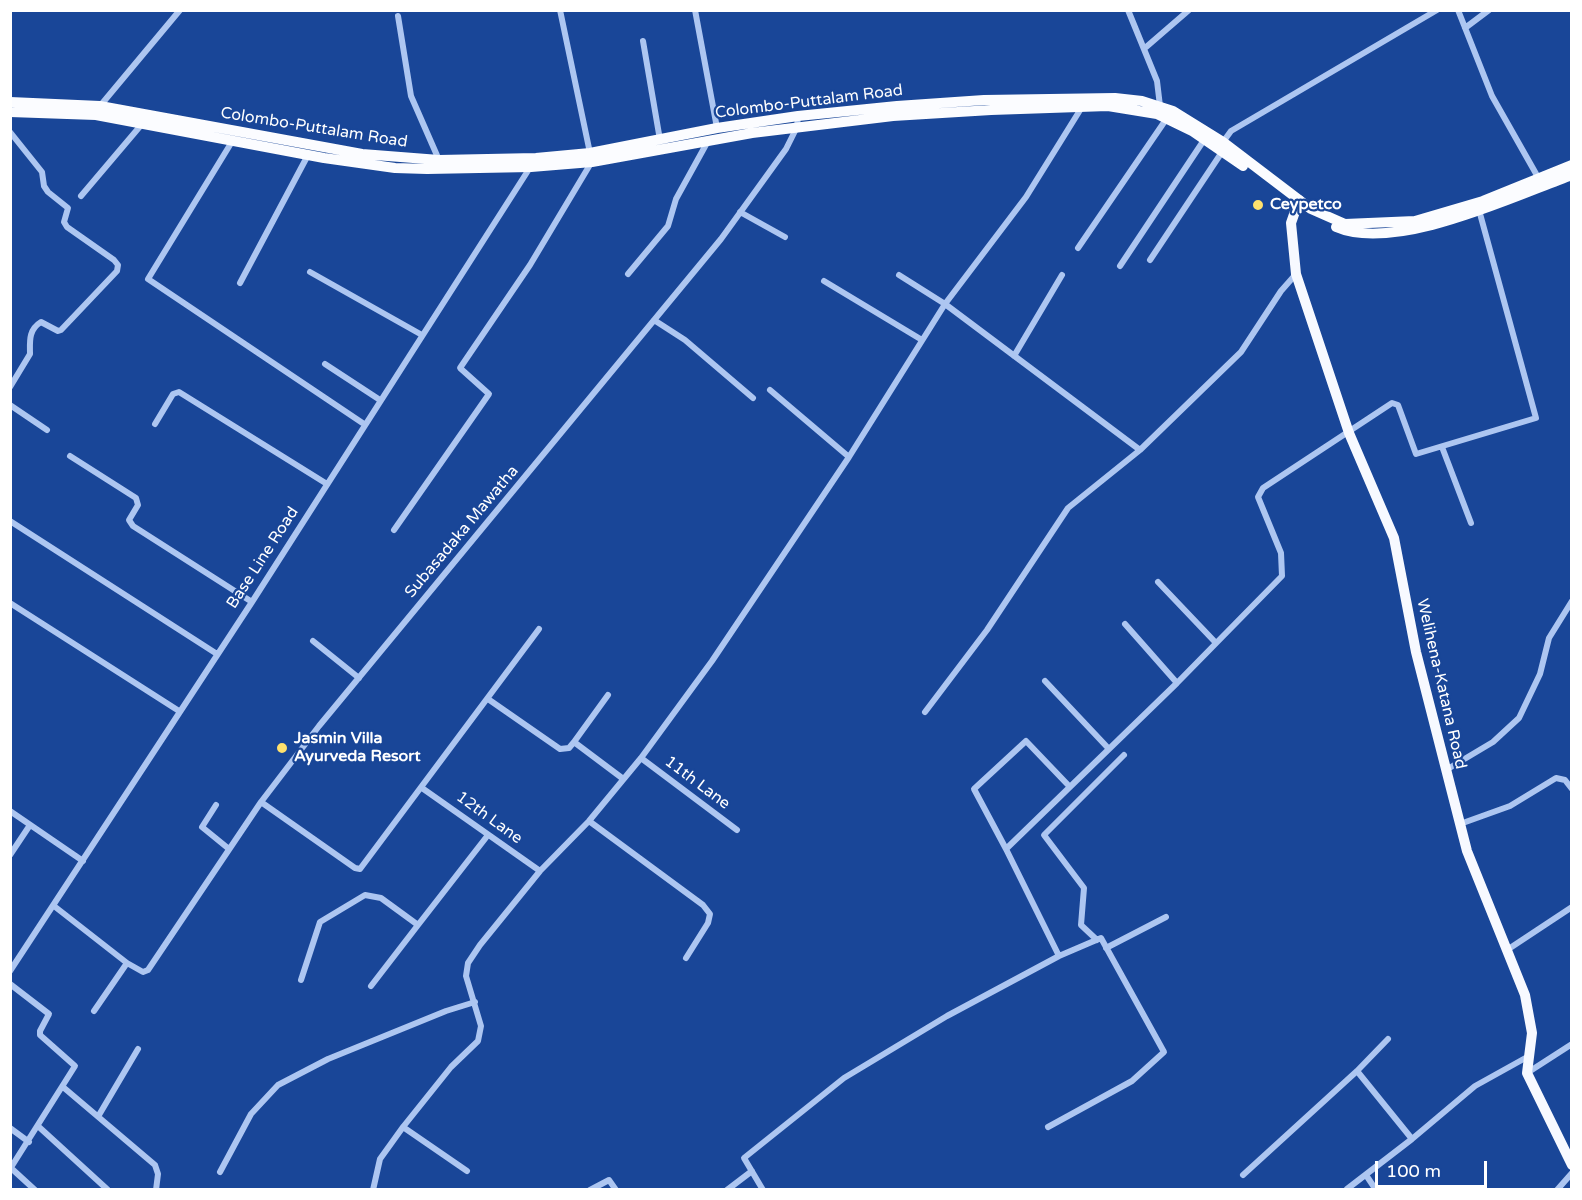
<!DOCTYPE html>
<style>
body{margin:0}
#map{position:relative;width:1582px;height:1200px;overflow:hidden;background:#194698;font-family:"Varela Round",sans-serif}
canvas{display:block}
.frame{position:absolute;inset:0;border:12px solid #fff;pointer-events:none}
.scale{position:absolute;left:1375px;top:1161px;width:112px;height:27px;box-sizing:border-box;border:3px solid #fff;border-top:0;padding-left:8px;font-size:18px;line-height:21px;white-space:nowrap;color:#fff;-webkit-text-stroke:4px #194698;paint-order:stroke}
</style>
<div id="map">
<canvas width="1582" height="1200"></canvas>
<div class="frame"></div>
<div class="scale">100 m</div>
</div>
<script>
const c = document.querySelector('canvas').getContext('2d');
c.lineJoin = 'round';
function strokePath(path, color, width, dash) { c.strokeStyle = color; c.lineWidth = width; c.lineCap = dash ? 'butt' : 'round'; c.setLineDash(dash || []); c.stroke(path); }
function write(font, color, halo, rows, align = 'center') {
  c.font = font + ' "Varela Round",sans-serif'; c.lineWidth = 4.5; c.setLineDash([]); c.textBaseline = 'middle'; c.strokeStyle = halo; c.fillStyle = color; for (const [text, x, y, turn = 0] of rows) {
    c.save(); c.translate(x, y); c.rotate((+turn || 0) * Math.PI / 180); c.textAlign = isNaN(turn) ? turn : align; if (halo) c.strokeText(text, 0, 0); c.fillText(text, 0, 0); c.restore();
  }
}
const minor = new Path2D(`
 M 560,10 L 590,153
 M 695,10 L 717,128
 M 1128,10 L 1157,81 L 1160,106
 M 1458,10 L 1492,96 L 1539,179
 M 398,16 L 411,96 L 439,160
 M 1465,28 L 1489,10
 M 643,41 L 660,140
 M 1145,48 L 1189,10
 M 100,106 L 180,10
 M 10,132 L 42,172 L 44,186 L 48,192 L 68,208 L 64,222 L 67,227 L 114,260 L 118,265 L 117,271 L 61,330 L 58,331 L 41,322 C 28,330 30,342 30,354 L 10,387
 M 233,140 L 148,279 L 364,424
 M 1223,142 L 1231,131 L 1437,10
 M 81,196 L 142,124
 M 740,212 L 785,237
 M 1078,248 L 1167,118
 M 1150,260 L 1222,152
 M 1120,266 L 1204,140
 M 310,272 L 422,335
 M 628,274 L 668,226 L 676,199 L 708,141
 M 899,275 L 945,304 L 1140,450
 M 824,281 L 922,340
 M 240,283 L 308,155
 M 654,320 L 685,340 L 753,398
 M 1014,356 L 1062,275
 M 325,364 L 380,400
 M 770,390 L 849,457
 M 10,405 L 47,430
 M 155,424 L 173,394 L 179,392 L 327,484
 M 1442,447 L 1471,523
 M 70,456 L 136,498 L 138,505 L 129,520 L 133,526 L 252,602
 M 10,521 L 217,654
 M 394,530 L 489,394 L 460,368 L 530,265 L 591,163
 M 1158,582 L 1216,643
 M 10,603 L 179,711
 M 1125,624 L 1177,683
 M 313,641 L 359,678
 M 1045,681 L 1109,749
 M 488,699 L 560,749 L 569,748 L 574,742 L 622,778
 M 925,712 L 987,630 L 1068,508 L 1140,450 L 1241,352 L 1281,291 L 1296,274
 M 574,742 L 608,695
 M 641,758 L 737,830
 M 1446,770 L 1493,742 L 1519,718 L 1540,674 L 1549,638 L 1572,601
 M 422,788 L 540,871
 M 261,802 L 355,868 L 360,869 L 539,629
 M 216,805 L 202,827 L 229,849
 M 10,811 L 83,861
 M 589,821 L 703,905 L 710,914 L 708,923 L 686,958
 M 1460,824 L 1510,806 L 1556,778 L 1565,780 L 1572,789
 M 1006,849 L 974,789 L 1026,741 L 1070,787
 M 10,855 L 30,825
 M 54,906 L 127,963 L 143,972 L 148,970 L 261,802 L 319,726 L 721,239 L 786,149 L 797,127 L 798,116
 M 1097,940 L 1081,925 L 1084,888 L 1044,835 L 1124,755
 M 1106,948 L 1166,917
 M 1507,950 L 1572,907
 M 10,971 L 252,602 L 531,166
 M 301,980 L 320,922 L 365,895 L 381,898 L 418,925 L 488,835
 M 10,984 L 49,1014 L 40,1031 L 40,1035 L 75,1066 L 10,1169
 M 371,986 L 418,925
 M 94,1011 L 127,963
 M 1357,1071 L 1412,1139
 M 1527,1073 L 1572,1044
 M 63,1087 L 155,1165 L 158,1174 L 156,1190
 M 99,1115 L 138,1049
 M 39,1127 L 108,1190
 M 403,1127 L 467,1171
 M 1048,1127 L 1132,1081 L 1164,1052 L 1101,938 L 1059,956
 M 10,1128 L 29,1142
 M 11,1168 L 35,1190
 M 220,1172 L 251,1114 L 278,1085 L 328,1059 L 446,1011 L 475,1002
 M 1243,1175 L 1357,1071 L 1388,1039
 M 1366,1175 L 1376,1190
 M 1347,1189 L 1412,1139 L 1475,1086 L 1529,1056
 M 373,1190 L 380,1159 L 403,1127 L 451,1067 L 478,1041 L 481,1026 L 466,976 L 468,963 L 480,945 L 540,871 L 589,821 L 641,758 L 712,661 L 849,457 L 945,304 L 1026,197 L 1082,107
 M 590,1190 L 609,1180 L 616,1190
 M 727,1190 L 752,1171
 M 763,1190 L 744,1158 L 844,1078 L 947,1016 L 1059,956 L 1006,849 L 1177,683 L 1282,576 L 1281,553 L 1258,497 L 1263,488 L 1392,403 L 1398,405 L 1416,454 L 1536,418 L 1479,210
 M 1557,1190 L 1572,1173`);
const primary = new Path2D(`
 M 1299,200 L 1291,223 L 1296,274 L 1349,433 L 1394,538 L 1416,652 L 1467,851 L 1525,995 L 1532,1033 L 1527,1073 L 1572,1165`);
const trunk = new Path2D(`
 M 10,102 L 100,106 L 362,154 L 439,160 L 536,158 L 590,153 L 717,128 L 798,116 L 897,106 L 984,100 L 1115,98 L 1142,101 L 1173,111 L 1223,142 L 1311,209 L 1345,224 L 1415,221 L 1483,201 L 1572,165
 M 10,112 L 96,115 L 324,158 L 395,168 L 427,169 L 531,167 L 592,162 L 752,133 L 893,116 L 991,110 L 1108,106 L 1157,114 L 1192,131 L 1243,166
 M 1336,227 C 1395,253 1514,196 1572,175`);
const markers = [
 [1258,205,6,"#ffe16d"],
 [282,748,6,"#ffe16d"]
];
const streetNames = [
 ["Colombo-Puttalam Road",809,102,-7],
 ["Colombo-Puttalam Road",314,128,9],
 ["Subasadaka Mawatha",462,532,-50],
 ["Base Line Road",263,558,-57],
 ["Welihena-Katana Road",1441,684,77],
 ["11th Lane",697,783,37],
 ["12th Lane",489,818,36]
];
const poiNames = [
 ["Ceypetco",1270,205],
 ["Jasmin Villa",294,739],
 ["Ayurveda Resort",294,757]
];
strokePath(minor, '#adc6f1', 6);
strokePath(primary, '#f7f9ff', 10);
strokePath(trunk, '#fbfcff', 10);
for (const [x, y, r, color] of markers) { const dot = new Path2D(); dot.arc(x, y, r, 0, 2 * Math.PI); c.fillStyle = color; c.fill(dot); strokePath(dot, '#194698', 2); }
write('16px', '#fff', '#194698', streetNames);
write('bold 16px', '#fff', '#194698', poiNames, 'left');
</script>
